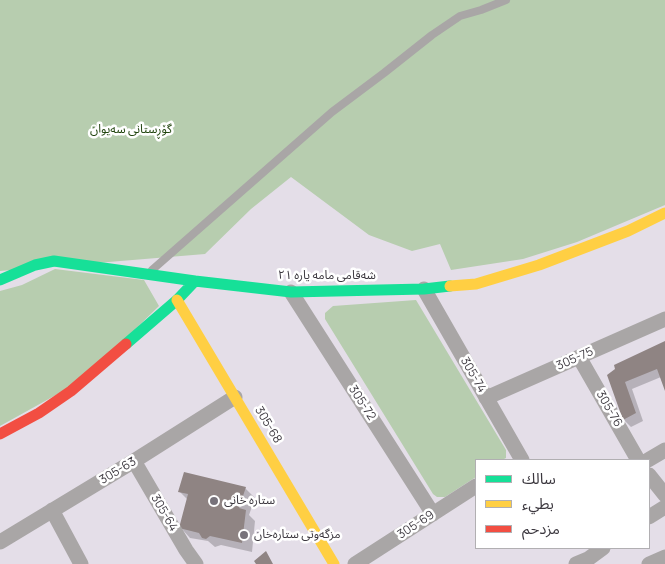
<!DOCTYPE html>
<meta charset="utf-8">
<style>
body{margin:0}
#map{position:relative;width:665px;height:564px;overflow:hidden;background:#e4dee8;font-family:Manrope,"Noto Sans Arabic",sans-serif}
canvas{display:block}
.legend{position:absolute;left:475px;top:459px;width:175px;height:90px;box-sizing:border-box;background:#fff;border:1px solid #b1afb2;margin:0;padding:6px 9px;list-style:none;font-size:15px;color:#3c383f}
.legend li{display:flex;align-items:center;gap:10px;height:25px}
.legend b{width:25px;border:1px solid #b1afb2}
</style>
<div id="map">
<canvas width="665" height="564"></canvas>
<ul class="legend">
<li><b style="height:6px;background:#16e098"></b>سالك</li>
<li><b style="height:6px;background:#ffcf43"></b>بطيء</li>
<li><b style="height:6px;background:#f24e42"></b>مزدحم</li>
</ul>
</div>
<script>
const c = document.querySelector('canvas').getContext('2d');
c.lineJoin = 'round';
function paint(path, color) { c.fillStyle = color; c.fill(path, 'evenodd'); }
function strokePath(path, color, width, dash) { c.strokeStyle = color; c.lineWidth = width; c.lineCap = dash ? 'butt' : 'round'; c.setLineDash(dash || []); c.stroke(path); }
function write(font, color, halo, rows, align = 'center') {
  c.font = font + ' Manrope,"Noto Sans Arabic",sans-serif'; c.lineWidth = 5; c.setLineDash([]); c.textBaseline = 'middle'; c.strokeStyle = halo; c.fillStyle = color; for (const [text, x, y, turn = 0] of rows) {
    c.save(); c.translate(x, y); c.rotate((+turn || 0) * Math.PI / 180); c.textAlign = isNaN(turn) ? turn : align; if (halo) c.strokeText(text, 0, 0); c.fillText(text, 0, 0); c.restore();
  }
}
const green = new Path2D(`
 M 0,0 L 665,0 L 665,205 L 577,242 L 523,259 L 451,270 L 440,244 L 412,251 L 369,235 L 291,177 L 251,209 L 205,254 L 0,271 Z
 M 55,269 L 144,280 L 159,306 L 83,380 L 0,426 L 0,291 L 22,285 Z
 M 416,300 L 506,450 L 506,458 L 502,460 L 476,460 L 476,477 L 445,497 L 437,497 L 433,494 L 325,319 L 325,313 L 333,306 Z`);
const shadow = new Path2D(`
 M 665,343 L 665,388 L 661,377 L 632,389 L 643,421 L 631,427 L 624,420 L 608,375 Z
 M 245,488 L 255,498 L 249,515 L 255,521 L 252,552 L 221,545 L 215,547 L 208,541 L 190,538 L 181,528 L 188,500 L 179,491 Z`);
const building = new Path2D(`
 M 665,341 L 665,391 L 657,369 L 625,382 L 636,413 L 623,420 L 607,375 L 615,369 L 614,365 Z
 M 184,472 L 246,487 L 239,508 L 246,510 L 242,543 L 210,536 L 206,539 L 202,538 L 199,533 L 179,528 L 188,494 L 178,492 Z
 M 266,551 L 273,564 L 256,564 L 254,561 Z`);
const lane = new Path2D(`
 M 152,270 L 332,112 L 384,73 L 432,35 L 460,16 L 481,10 L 506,0`);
const street = new Path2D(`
 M 424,289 L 522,460
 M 291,292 L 433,514
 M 579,357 L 638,460
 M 486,398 L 665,319
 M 648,460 L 665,450
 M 134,461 L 186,550 L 196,564
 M 649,475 L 665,495
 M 52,510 L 81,564
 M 649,517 L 665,507
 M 0,542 L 134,461 L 235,397
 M 355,564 L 476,486
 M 576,564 L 588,559 L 603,548
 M 649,564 L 665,557`);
const fast = new Path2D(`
 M 0,280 L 35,265 L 54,261 L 195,281
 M 126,344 L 177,300 L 195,281 L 291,292 L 424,289 L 450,286`);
const slow = new Path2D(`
 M 450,286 L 476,284 L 539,265 L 628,231 L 665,213
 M 177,300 L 334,564`);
const jam = new Path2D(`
 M 0,434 L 39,413 L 71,391 L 126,344`);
const markers = [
 [214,501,5,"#77727a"],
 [244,535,5,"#77727a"]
];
const parkNames = [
 ["گۆڕستانی سەیوان",131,130]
];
const streetNames = [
 ["شەقامی مامە یارە ٢١",327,276],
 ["305-75",575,359,-24],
 ["305-74",473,375,60],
 ["305-72",362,403,57],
 ["305-76",609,409,60],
 ["305-68",268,425,59],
 ["305-63",118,471,-31],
 ["305-64",164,513,60],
 ["305-69",416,525,-33]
];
const poiNames = [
 ["ستاره خانی",224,501],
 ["مزگەوتی ستارەخان",254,535]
];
paint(green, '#b7cdaf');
paint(shadow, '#0003');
paint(building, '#8f8483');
strokePath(lane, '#a9a6a6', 8);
strokePath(street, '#a9a6a6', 15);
strokePath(fast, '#16e098', 11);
strokePath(slow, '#ffcf43', 11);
strokePath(jam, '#f24e42', 11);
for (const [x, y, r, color] of markers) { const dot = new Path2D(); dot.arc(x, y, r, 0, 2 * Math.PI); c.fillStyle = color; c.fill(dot); strokePath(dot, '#fff', 2); }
write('12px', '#20440d', '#fff', parkNames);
write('12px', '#3c383f', '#fff', streetNames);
write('12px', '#3c383f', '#fff', poiNames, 'left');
</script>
